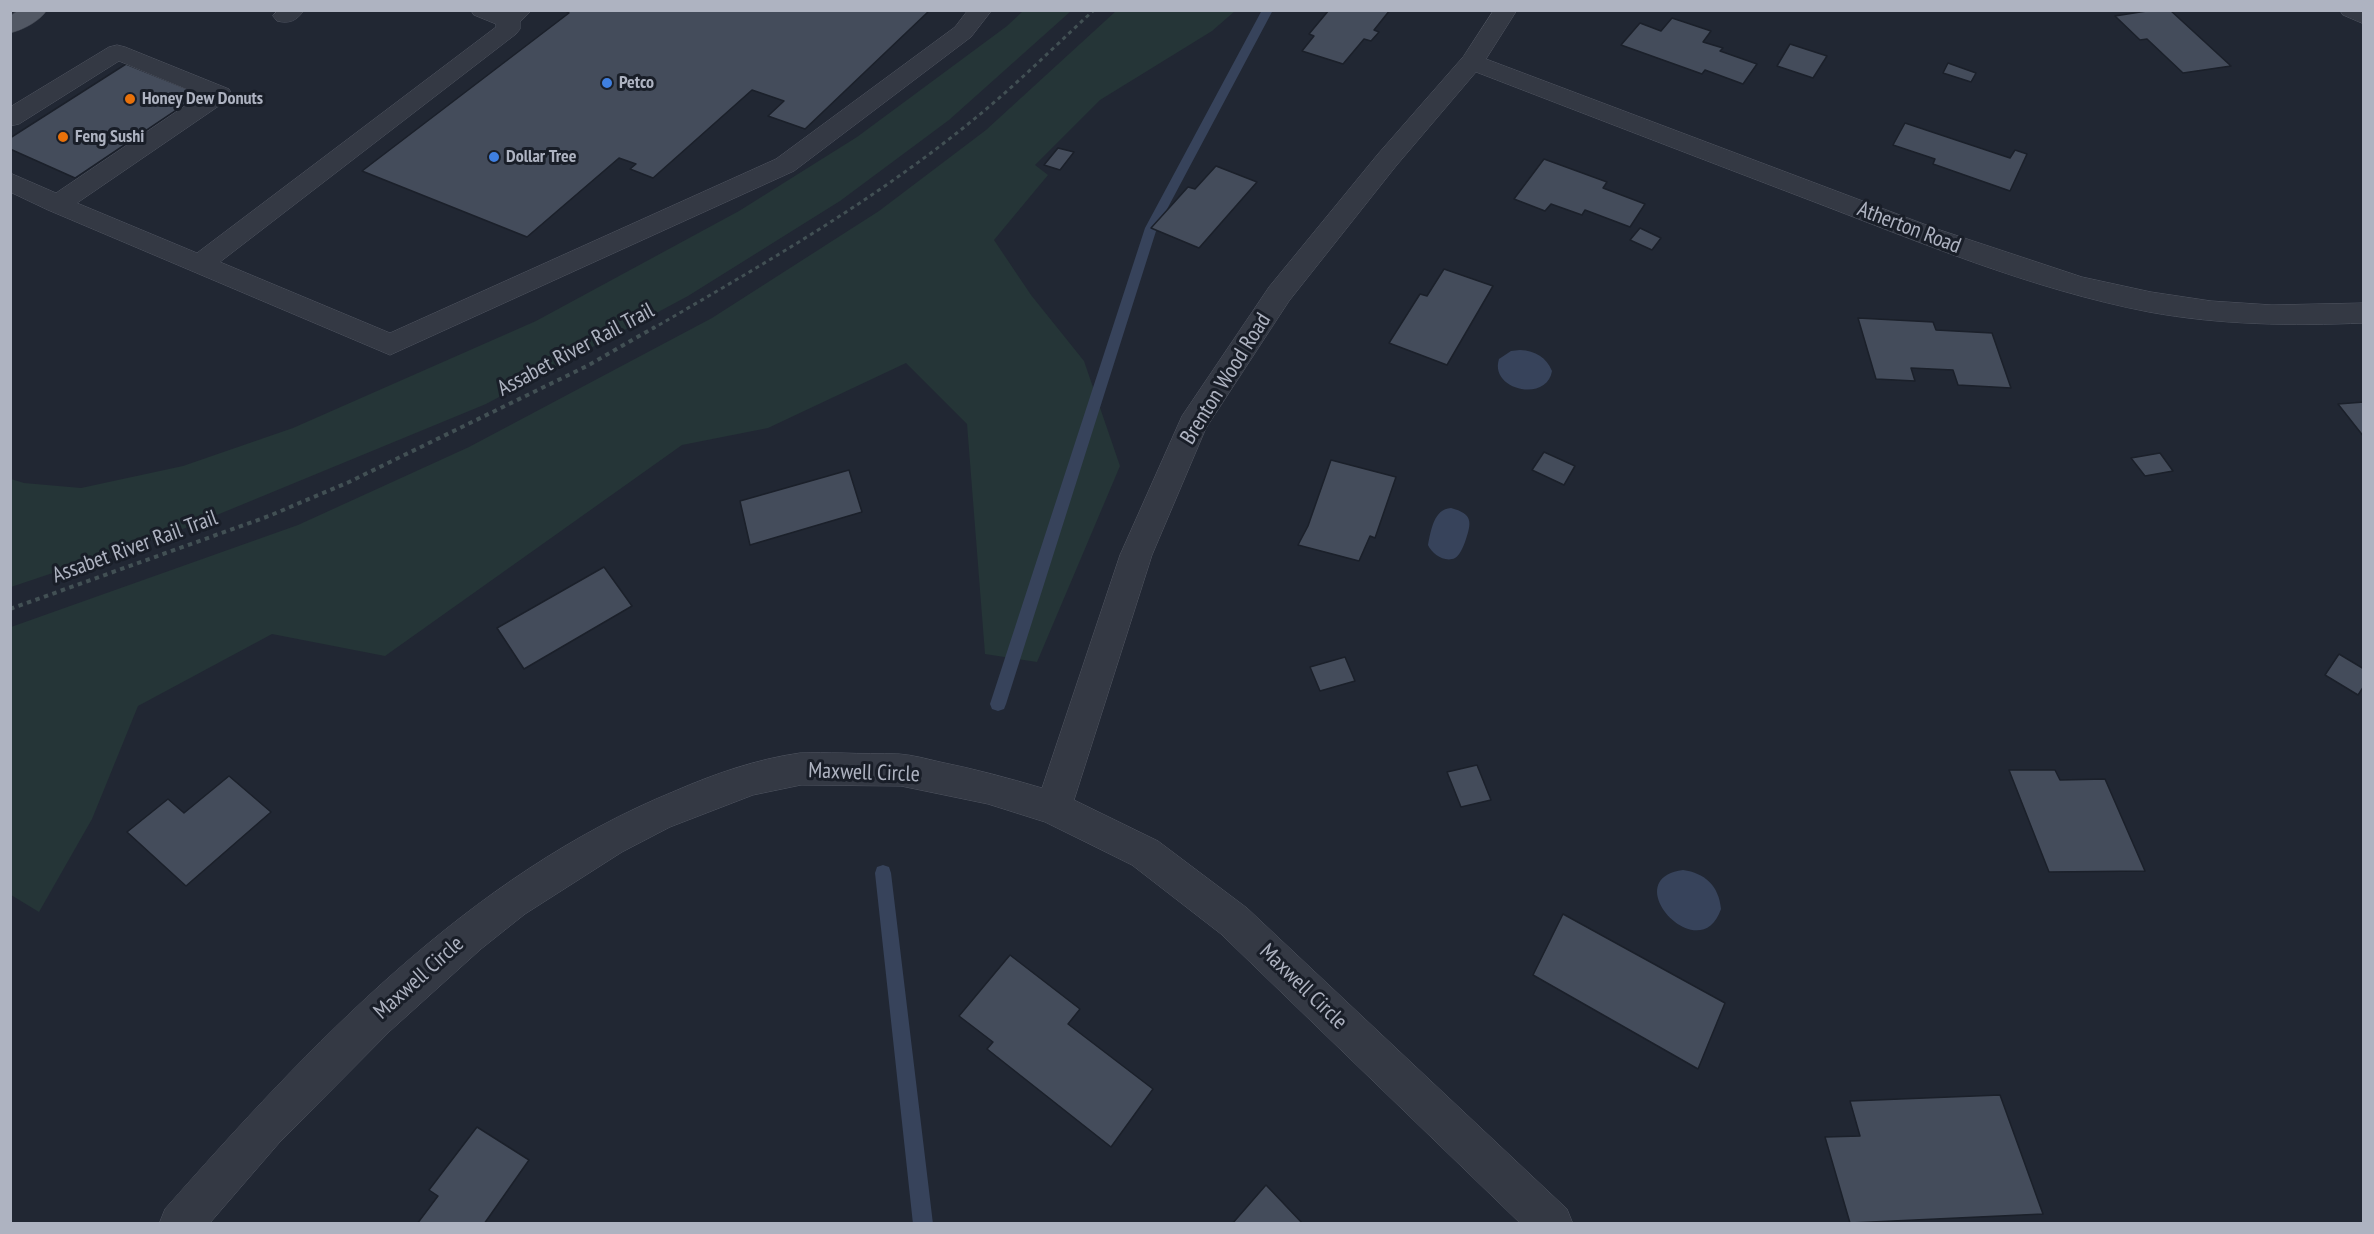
<!DOCTYPE html>
<style>
body{margin:0}
#map{position:relative;width:2374px;height:1234px;overflow:hidden;background:#212733;font-family:"PT Sans Narrow",sans-serif}
canvas{display:block}
.frame{position:absolute;inset:0;border:12px solid #aeb3c1;pointer-events:none}
</style>
<div id="map">
<canvas width="2374" height="1234"></canvas>
<div class="frame"></div>
</div>
<script>
const c = document.querySelector('canvas').getContext('2d');
c.lineJoin = 'round';
function paint(path, color) { c.fillStyle = color; c.fill(path, 'evenodd'); }
function strokePath(path, color, width, dash) { c.strokeStyle = color; c.lineWidth = width; c.lineCap = dash ? 'butt' : 'round'; c.setLineDash(dash || []); c.stroke(path); }
function write(font, color, halo, rows, align = 'center') {
  c.font = font + ' "PT Sans Narrow",sans-serif'; c.lineWidth = 6; c.setLineDash([]); c.textBaseline = 'middle'; c.strokeStyle = halo; c.fillStyle = color; for (const [text, x, y, turn = 0] of rows) {
    c.save(); c.translate(x, y); c.rotate((+turn || 0) * Math.PI / 180); c.textAlign = isNaN(turn) ? turn : align; if (halo) c.strokeText(text, 0, 0); c.fillText(text, 0, 0); c.restore();
  }
}
const green = new Path2D(`
 M 1023,11 L 1071,11 L 949,120 L 840,201 L 688,296 L 486,404 L 178,531 L 11,587 L 11,479 L 24,483 L 81,488 L 183,466 L 293,428 L 536,321 L 739,211 L 857,137 L 1007,26 Z
 M 1116,11 L 1235,11 L 1212,31 L 1100,100 L 1035,165 L 1048,175 L 994,240 L 1031,295 L 1084,361 L 1120,466 L 1037,662 L 985,654 L 967,424 L 906,363 L 768,428 L 682,445 L 385,656 L 272,634 L 138,706 L 92,819 L 39,912 L 11,895 L 11,627 L 298,525 L 469,447 L 712,318 L 879,211 L 986,130 Z`);
const water = new Path2D(`
 M 1520,350 C 1536,351 1546,357 1552,371 C 1547,403 1489,390 1499,359 L 1511,351 Z
 M 1451,508 C 1473,514 1472,522 1465,542 C 1463,547 1460,555 1455,558 C 1445,563 1432,554 1428,545 C 1431,530 1434,509 1451,508 Z
 M 1683,870 C 1705,873 1719,886 1721,909 C 1700,971 1615,879 1683,870 Z`);
const stream = new Path2D(`
 M 1262,10 L 1273,10 L 1157,228 L 1006,704 L 1004,709 L 998,711 L 992,709 L 990,704 L 1145,228 Z
 M 883,865 L 889,867 L 891,873 L 933,1224 L 913,1224 L 875,873 L 877,867 Z`);
const building = new Path2D(`
 M 564,10 L 930,10 L 805,129 L 768,116 L 784,101 L 752,90 L 653,178 L 630,169 L 636,164 L 619,158 L 527,237 L 362,171 L 569,13 Z
 M 1329,10 L 1390,10 L 1374,30 L 1379,32 L 1371,41 L 1364,39 L 1343,64 L 1302,51 L 1314,36 L 1309,34 Z
 M 2153,10 L 2170,10 L 2231,66 L 2183,73 L 2147,39 L 2140,40 L 2115,16 Z
 M 1672,18 L 1711,31 L 1703,42 L 1723,48 L 1720,51 L 1757,64 L 1743,84 L 1705,70 L 1702,74 L 1621,45 L 1640,23 L 1661,31 Z
 M 1790,44 L 1827,56 L 1813,78 L 1777,66 Z
 M 1948,63 L 1976,73 L 1971,82 L 1943,73 Z
 M 126,64 L 200,94 L 75,178 L 10,149 L 10,138 Z
 M 1905,123 L 2010,158 L 2015,150 L 2027,154 L 2010,191 L 1933,164 L 1935,159 L 1893,145 Z
 M 1058,148 L 1074,152 L 1060,170 L 1044,165 Z
 M 1544,159 L 1607,182 L 1603,188 L 1645,204 L 1630,227 L 1585,210 L 1582,215 L 1551,204 L 1545,211 L 1514,199 Z
 M 1216,166 L 1257,182 L 1199,248 L 1151,228 L 1188,187 L 1195,189 Z
 M 1640,228 L 1661,238 L 1652,250 L 1630,240 Z
 M 1444,269 L 1493,286 L 1447,365 L 1389,343 L 1420,294 L 1427,296 Z
 M 1858,318 L 1933,322 L 1936,330 L 1992,333 L 2011,388 L 1958,385 L 1953,370 L 1911,368 L 1915,381 L 1876,379 Z
 M 2364,402 L 2364,437 L 2338,404 Z
 M 1544,452 L 1575,466 L 1564,485 L 1532,470 Z
 M 2160,453 L 2173,471 L 2145,476 L 2131,458 Z
 M 1331,460 L 1396,477 L 1375,538 L 1370,536 L 1359,561 L 1298,545 L 1308,526 Z
 M 849,470 L 862,512 L 750,545 L 740,501 Z
 M 604,567 L 632,606 L 524,669 L 497,628 Z
 M 2339,654 L 2364,669 L 2364,686 L 2358,695 L 2325,675 Z
 M 1345,657 L 1355,681 L 1320,691 L 1310,667 Z
 M 1477,765 L 1491,800 L 1461,807 L 1447,772 Z
 M 2009,770 L 2055,770 L 2060,780 L 2105,779 L 2145,871 L 2049,872 Z
 M 229,776 L 271,812 L 186,886 L 127,832 L 168,799 L 184,813 Z
 M 1563,914 L 1725,1003 L 1698,1069 L 1533,975 Z
 M 1010,955 L 1080,1009 L 1068,1024 L 1153,1089 L 1111,1147 L 987,1049 L 993,1042 L 959,1016 Z
 M 2000,1095 L 2043,1214 L 1850,1223 L 1825,1137 L 1860,1136 L 1850,1101 Z
 M 477,1127 L 529,1160 L 484,1224 L 417,1224 L 438,1196 L 429,1190 Z
 M 1266,1185 L 1303,1224 L 1232,1224 Z`);
const pathFar1 = new Path2D(`
 M 652,329 C 762,265 874,201 973,120 C 1015,86 1054,47 1094,10`);
const path = new Path2D(`
 M 10,609 L 269,516 L 349,482 L 587,366 L 655,327`);
const minor = new Path2D(`
 M 278,10 L 304,10 C 297,21 289,24 277,21 L 273,16 Z
 M 471,10 L 532,10 L 520,22 L 520,29 L 516,34 L 220,262 L 390,333 L 776,159 L 955,27 L 968,10 L 992,10 L 971,37 L 794,171 L 390,355 L 48,210 L 10,192 L 10,173 L 56,193 L 201,95 L 119,61 L 19,124 L 10,126 L 10,107 L 109,47 L 117,45 L 125,47 L 229,89 L 232,94 L 229,99 L 77,203 L 197,253 L 496,27 L 496,24 L 474,15 Z
 M 1494,10 L 1517,10 L 1486,59 L 1937,229 L 2082,277 L 2151,292 L 2211,301 L 2272,305 L 2364,303 L 2364,323 C 2292,326 2220,325 2149,312 C 2030,289 1917,241 1804,198 C 1694,156 1585,114 1476,72 L 1396,166 L 1289,301 L 1206,428 L 1152,555 L 1074,800 L 1158,841 L 1247,908 L 1567,1209 L 1573,1224 L 1521,1224 L 1221,934 L 1132,865 L 1045,822 L 988,804 L 901,786 L 801,785 L 753,795 L 670,827 L 622,852 L 525,914 L 481,949 L 390,1031 L 279,1143 L 209,1224 L 159,1224 L 165,1209 C 310,1045 469,875 675,791 C 714,774 757,759 800,753 C 813,752 828,753 842,753 C 861,754 880,753 899,754 C 913,755 927,759 940,762 C 975,769 1008,778 1042,788 L 1120,555 L 1182,416 L 1269,287 L 1378,154 L 1463,57 Z
 M 2340,10 L 2364,10 L 2364,24 L 2343,15 Z`);
const major = new Path2D(`
 M 19,10 L 47,10 C 40,21 23,30 10,33 L 10,16 Z`);
const markers = [
 [607,83,6,"#3f7fe0"],
 [130,99,6,"#e8710a"],
 [63,137,6,"#e8710a"],
 [494,157,6,"#3f7fe0"]
];
const farPoinames = [
 ["Petco",619,83],
 ["Honey Dew Donuts",142,99],
 ["Feng Sushi",75,137],
 ["Dollar Tree",506,157]
];
const streetNames = [
 ["Atherton Road",1909,228,21],
 ["Assabet River Rail Trail",576,350,-28],
 ["Brenton Wood Road",1226,379,-58],
 ["Assabet River Rail Trail",135,547,-20],
 ["Maxwell Circle",864,773,2],
 ["Maxwell Circle",419,978,-42],
 ["Maxwell Circle",1303,987,44]
];
paint(green, '#253537');
paint(water, '#37435b');
paint(stream, '#37435b');
paint(building, '#444c5b');
strokePath(building, '#1b202a', 1.5);
strokePath(minor, '#515662', 1);
strokePath(major, '#3d424d', 1);
strokePath(pathFar1, '#425054', 3, [4, 4]);
strokePath(path, '#425054', 4, [4.5, 4.5]);
paint(minor, '#343944');
paint(major, '#525864');
for (const [x, y, r, color] of markers) { const dot = new Path2D(); dot.arc(x, y, r, 0, 2 * Math.PI); c.fillStyle = color; c.fill(dot); strokePath(dot, '#191e28', 2); }
write('bold 18px', '#aeb3c1', '#191e28', farPoinames, 'left');
write('22px', '#aeb3c1', '#191e28', streetNames);
</script>
